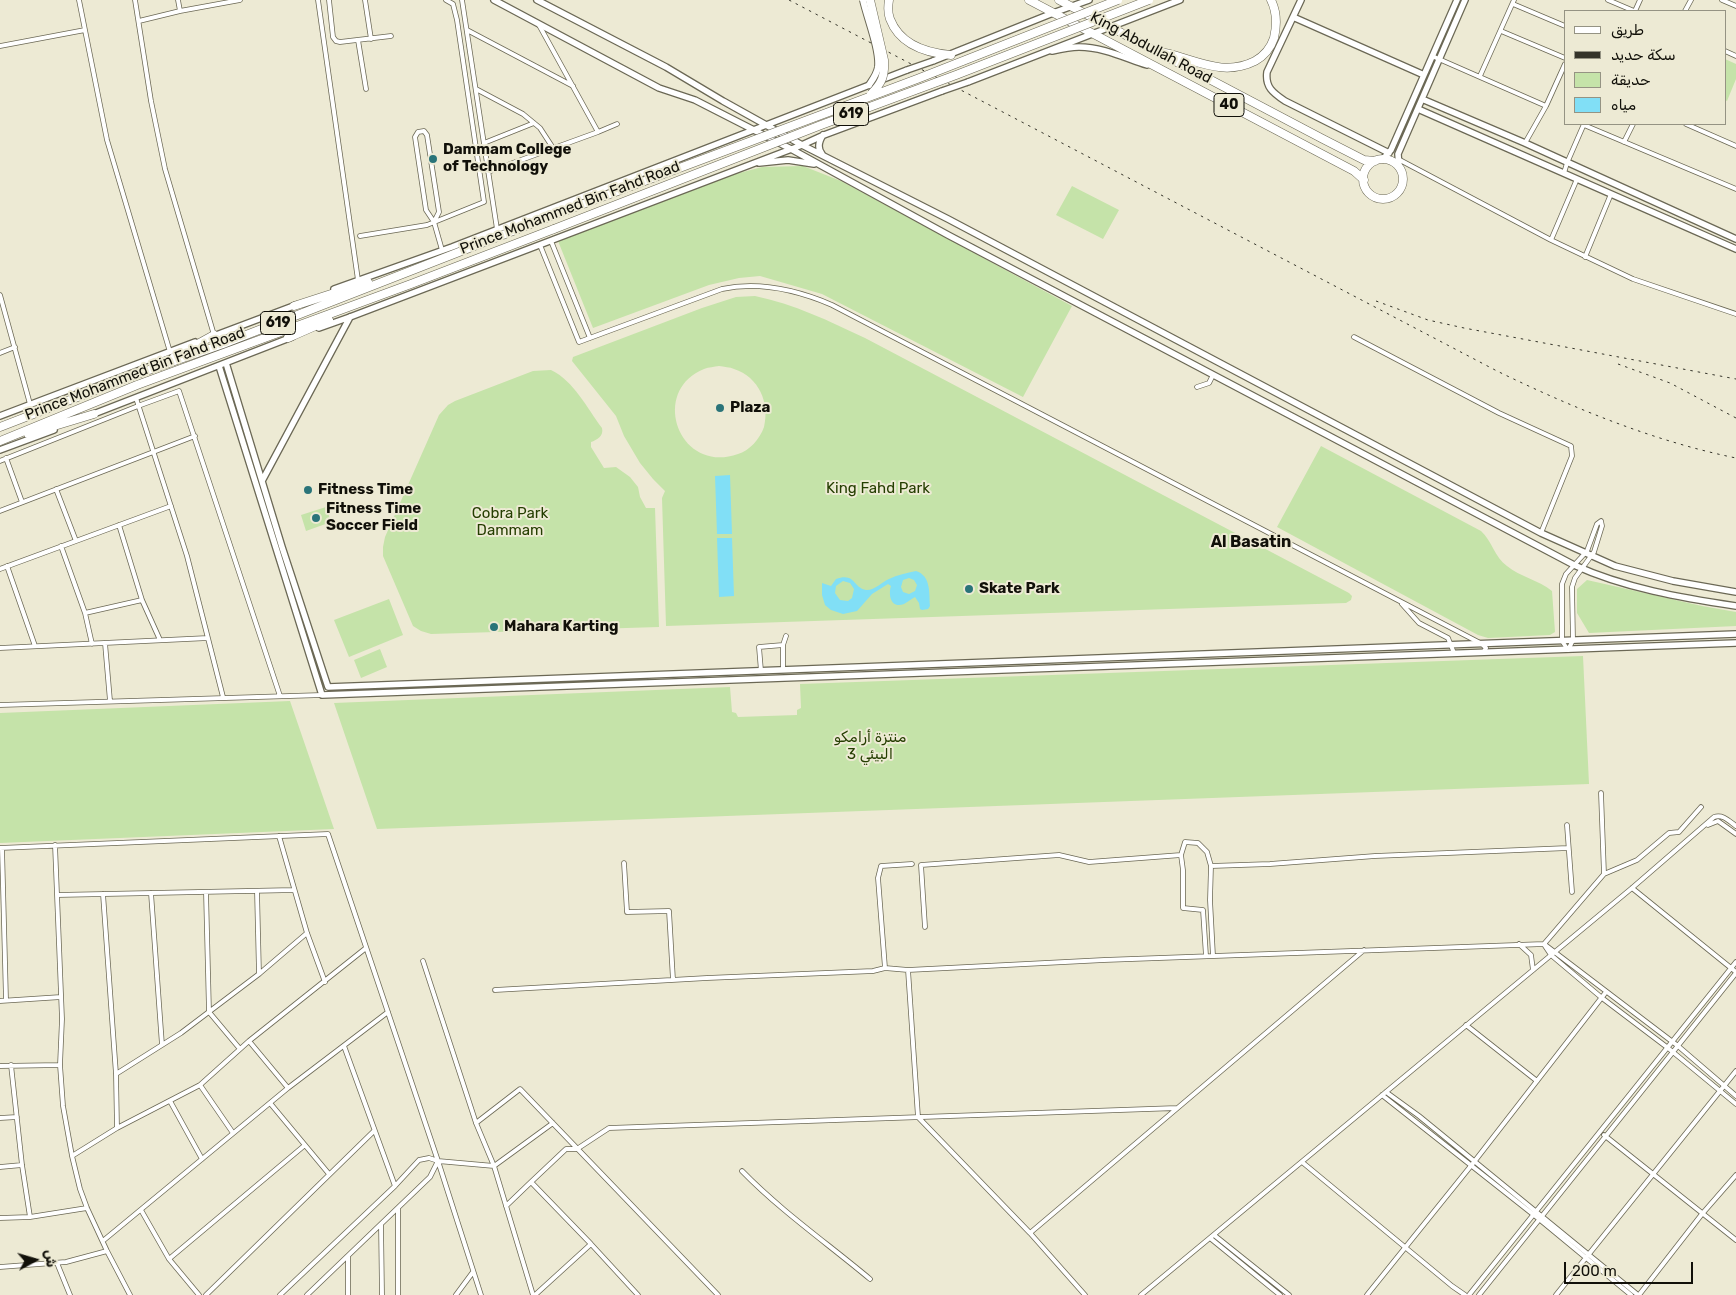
<!DOCTYPE html>
<meta charset="utf-8">
<style>
body{margin:0}
#map{position:relative;width:1736px;height:1295px;overflow:hidden;background:#edead4;font-family:Rubik,"Noto Naskh Arabic",sans-serif}
canvas{display:block}
.legend{position:absolute;left:1564px;top:10px;width:162px;height:115px;box-sizing:border-box;background:#edead4;border:1px solid #959383;margin:0;padding:6px 9px;list-style:none;font-size:15px;color:#111009}
.legend li{display:flex;align-items:center;gap:10px;height:25px}
.legend b{width:25px;border:1px solid #959383}
.north{position:absolute;left:10px;top:1235px;width:50px;height:50px;-webkit-text-stroke:4px #edead4;paint-order:stroke;rotate:84deg;font-size:14px;font-weight:700;line-height:20px;text-align:center;color:#111009}
.north::after{content:'';display:block;margin:auto;width:18px;height:22px;background:#111009;clip-path:polygon(50% 0,100% 100%,50% 72%,0 100%)}
.scale{position:absolute;left:1564px;top:1262px;width:129px;height:22px;box-sizing:border-box;border:2px solid #111009;border-top:0;padding-left:6px;font-size:15px;line-height:18px;white-space:nowrap;color:#111009;-webkit-text-stroke:4px #edead4;paint-order:stroke}
</style>
<div id="map">
<canvas width="1736" height="1295"></canvas>
<ul class="legend">
<li><b style="height:6px;background:#fff"></b>طريق</li>
<li><b style="height:6px;background:#35342a"></b>سكة حديد</li>
<li><b style="height:14px;background:#c5e3a9"></b>حديقة</li>
<li><b style="height:14px;background:#81dff6"></b>مياه</li>
</ul>
<div class="north">ش</div>
<div class="scale">200 m</div>
</div>
<script>
const c = document.querySelector('canvas').getContext('2d');
c.lineJoin = 'round';
function paint(path, color) { c.fillStyle = color; c.fill(path, 'evenodd'); }
function strokePath(path, color, width, dash) { c.strokeStyle = color; c.lineWidth = width; c.lineCap = dash ? 'butt' : 'round'; c.setLineDash(dash || []); c.stroke(path); }
function write(font, color, halo, rows, align = 'center') {
  c.font = font + ' Rubik,"Noto Naskh Arabic",sans-serif'; c.lineWidth = 4; c.setLineDash([]); c.textBaseline = 'middle'; c.strokeStyle = halo; c.fillStyle = color; for (const [text, x, y, turn = 0] of rows) {
    c.save(); c.translate(x, y); c.rotate((+turn || 0) * Math.PI / 180); c.textAlign = isNaN(turn) ? turn : align; if (halo) c.strokeText(text, 0, 0); c.fillText(text, 0, 0); c.restore();
  }
}
const green = new Path2D(`
 M 1725,59 L 1736,64 L 1736,79 L 1727,101 L 1725,100 Z
 M 803,166 L 841,181 L 1072,306 L 1023,397 L 822,294 L 760,276 L 739,278 L 709,285 L 593,328 L 558,241 L 728,176 L 762,167 Z
 M 1072,186 L 1119,210 L 1103,239 L 1056,215 Z
 M 755,296 C 794,304 829,321 865,338 L 1349,593 L 1352,596 L 1351,600 L 1346,603 L 666,626 L 662,498 L 665,491 L 653,479 L 640,463 L 624,436 L 616,416 L 572,361 L 573,357 L 702,308 L 736,297 ZM 719,366 C 724,367 730,367 734,369 C 759,377 770,403 764,427 C 760,439 749,451 738,454 C 679,475 649,391 704,369 C 709,367 714,367 719,366 Z
 M 551,370 C 574,381 587,408 602,428 C 604,436 597,440 591,442 L 591,447 L 604,468 L 616,467 L 630,477 L 638,487 L 640,497 L 646,508 L 655,508 L 659,627 L 431,634 L 421,631 L 413,626 L 383,556 L 383,547 L 385,537 L 439,415 L 448,405 L 455,401 L 533,371 Z
 M 1321,446 L 1481,531 C 1492,541 1495,558 1507,566 C 1520,577 1539,580 1552,591 L 1555,632 L 1550,635 L 1488,638 L 1478,635 L 1277,527 Z
 M 326,507 L 331,522 L 306,531 L 301,515 Z
 M 1587,580 L 1702,606 L 1736,612 L 1736,626 L 1589,633 L 1577,613 L 1577,589 Z
 M 389,599 L 403,635 L 349,657 L 334,620 Z
 M 380,649 L 387,667 L 361,678 L 354,660 Z
 M 1583,656 L 1589,784 L 377,829 L 334,703 L 730,687 L 732,712 L 736,713 L 738,717 L 797,715 L 797,710 L 801,708 L 800,684 Z
 M 290,701 L 334,829 L 0,843 L 0,713 Z`);
const water = new Path2D(`
 M 730,475 L 732,534 L 717,534 L 715,476 Z
 M 717,538 L 732,538 L 734,596 L 719,597 Z
 M 916,571 C 931,576 929,592 930,606 L 928,609 L 922,610 L 920,609 L 919,603 L 915,597 C 911,599 908,602 904,604 C 891,609 888,595 891,586 L 888,584 L 872,594 L 857,611 L 843,614 L 831,610 L 825,605 L 822,595 L 822,583 L 831,586 L 836,579 C 856,572 853,589 867,590 C 875,590 882,582 889,579 C 897,575 907,573 916,571 ZM 909,578 L 914,580 L 917,585 L 915,591 L 909,594 L 903,592 L 901,587 L 903,580 ZM 843,581 L 850,583 L 854,589 L 852,598 L 848,601 L 840,600 L 835,593 L 836,586 Z`);
const street = new Path2D(`
 M 79,0 L 107,140 L 170,352
 M 135,0 L 151,101 L 165,169 L 214,335
 M 178,0 L 180,11
 M 318,0 L 358,280
 M 329,0 L 333,37 L 336,41 L 340,42 L 391,36
 M 365,0 L 371,39
 M 462,0 L 497,229
 M 1608,0 L 1634,11
 M 1722,0 L 1736,6
 M 1513,4 L 1565,26
 M 1635,11 L 1640,0
 M 1685,11 L 1691,0
 M 139,21 L 180,11 L 240,0
 M 467,30 L 573,86
 M 1501,31 L 1565,58
 M 358,40 L 366,89
 M 0,46 L 85,30
 M 1725,51 L 1736,56
 M 1432,56 L 1546,106
 M 1480,76 L 1514,0
 M 476,89 L 523,114 L 540,128 L 553,148
 M 1686,124 L 1736,146
 M 1584,125 L 1736,189
 M 598,132 L 617,124
 M 1624,142 L 1633,124
 M 484,143 L 534,123
 M 1525,143 L 1546,106 L 1565,64
 M 1398,159 L 1551,240 L 1633,279 L 1736,314
 M 488,172 L 598,132 L 539,25
 M 1564,173 L 1567,163 L 1584,124
 M 434,222 L 426,210 L 415,137 L 418,132 L 424,131 L 427,135 L 439,212 L 434,222 L 442,250
 M 360,236 L 427,225 L 484,202 L 457,20 L 453,4 L 446,0
 M 1551,240 L 1577,179
 M 551,241 L 590,338
 M 540,245 L 579,342 L 722,289 C 760,281 797,290 832,305 L 1482,644 L 1486,648 L 1483,653
 M 1585,257 L 1611,194
 M 0,295 L 30,404
 M 1354,337 L 1499,413 L 1571,446 L 1572,456 L 1541,533
 M 0,353 L 15,347
 M 1197,387 L 1209,383 L 1213,375
 M 136,398 L 187,556 L 223,697
 M 6,458 L 22,502
 M 0,461 L 138,406 L 179,391 L 280,696
 M 56,489 L 76,541
 M 0,511 L 195,436
 M 1601,521 L 1602,526 L 1594,552 L 1575,578 L 1572,587 L 1573,640 L 1568,650 L 1562,641 L 1562,584 L 1566,574 L 1587,551 L 1597,524 Z
 M 119,525 L 142,600 L 160,640
 M 61,546 L 85,613 L 92,644
 M 7,566 L 35,646
 M 0,569 L 171,506
 M 1402,604 L 1419,623 L 1448,638 L 1454,653
 M 85,613 L 142,600
 M 105,643 L 110,701
 M 0,648 L 208,638
 M 783,670 L 783,645 L 786,636
 M 761,671 L 759,647 L 783,645
 M 0,705 L 322,695
 M 1567,825 L 1572,892
 M 1708,825 L 1718,821 L 1736,834
 M 279,836 L 307,933 L 325,982
 M 55,845 L 62,1019 L 60,1065 L 63,1106 L 72,1156 L 80,1189 L 87,1208 L 107,1251 L 130,1295
 M 0,848 L 328,834 L 438,1161 L 481,1295
 M 2,848 L 6,1000
 M 624,863 L 627,912 L 669,911 L 673,980
 M 1211,866 L 1270,864 L 1375,856 L 1568,848
 M 1604,874 L 1637,860 L 1669,833 L 1679,832 L 1701,807
 M 1632,888 L 1736,972
 M 257,891 L 259,974
 M 206,892 L 209,1012 L 240,1049
 M 151,893 L 162,1045
 M 103,894 L 116,1074 L 117,1128
 M 57,895 L 294,890
 M 925,927 L 921,865 L 1059,855 L 1089,862 L 1181,855
 M 1519,944 L 1531,955 L 1533,970
 M 1544,944 L 1604,874 L 1601,793
 M 1545,946 L 1551,955 L 1602,998 L 1668,1048 L 1736,1104
 M 1206,956 L 1203,910 L 1183,908 L 1183,870 L 1181,855 L 1185,842 L 1198,843 L 1207,852 L 1211,866 L 1210,900 L 1213,956
 M 423,961 L 476,1123 L 494,1166 L 533,1295
 M 885,968 L 878,878 L 881,866 L 912,864
 M 908,970 L 918,1117 L 1030,1233 L 1085,1295
 M 495,990 L 707,978 L 873,971 L 885,968 L 908,970 L 1104,960 L 1544,944 L 1678,1046 L 1736,1096
 M 0,1001 L 61,997
 M 1466,1025 L 1537,1081
 M 249,1041 L 288,1088
 M 344,1046 L 395,1186
 M 11,1065 L 22,1165 L 30,1217
 M 0,1066 L 60,1065
 M 116,1074 L 181,1033 L 259,974 L 307,933
 M 200,1085 L 233,1133
 M 1386,1092 L 1419,1116 L 1638,1295
 M 1382,1095 L 1539,1219 L 1631,1295
 M 170,1101 L 202,1159
 M 270,1103 L 329,1174
 M 0,1118 L 17,1117
 M 476,1123 L 520,1089 L 718,1295
 M 1604,1135 L 1736,1240
 M 72,1156 L 117,1128 L 200,1085 L 249,1041 L 366,948
 M 1302,1162 L 1452,1286 L 1465,1295
 M 0,1167 L 22,1165
 M 742,1171 C 781,1211 827,1243 870,1279
 M 531,1182 L 566,1149 L 577,1149 L 609,1128 L 1177,1108
 M 506,1206 L 531,1182 L 591,1244 L 638,1295
 M 141,1210 L 169,1259 L 199,1295
 M 0,1218 L 30,1217 L 87,1208
 M 381,1224 L 382,1295
 M 1030,1233 L 1364,950
 M 1214,1235 L 1289,1295
 M 1210,1238 L 1280,1295
 M 104,1240 L 288,1088 L 388,1012
 M 348,1256 L 348,1295
 M 169,1259 L 305,1145
 M 57,1263 L 70,1295
 M 0,1267 L 66,1262 L 107,1251
 M 206,1295 L 374,1131
 M 280,1295 L 395,1186 L 419,1160 L 429,1158 L 438,1161 L 494,1166 L 553,1123
 M 307,1295 L 430,1177 L 438,1161
 M 398,1295 L 398,1209
 M 456,1295 L 473,1272
 M 535,1295 L 591,1244
 M 1141,1295 L 1632,888 L 1714,817 C 1723,814 1729,821 1736,826
 M 1367,1295 L 1474,1162 L 1606,992
 M 1469,1295 L 1736,962
 M 1479,1295 L 1736,973
 M 1556,1295 L 1736,1071
 M 1639,1295 L 1702,1214 L 1736,1175`);
const secondary = new Path2D(`
 M 494,0 L 659,88 L 695,100 L 791,149 L 948,235 L 1574,565 C 1624,588 1682,598 1736,606
 M 537,0 L 666,67 L 723,101 L 802,145 L 948,219 L 1541,533 L 1615,566 L 1673,581 L 1736,592
 M 1301,0 L 1267,72 C 1265,87 1273,93 1285,101 L 1389,153
 M 1293,17 L 1424,75
 M 1052,51 C 1061,49 1070,47 1079,47 C 1103,47 1125,58 1147,65
 M 933,61 L 1053,13 L 1089,0
 M 881,80 L 907,70
 M 968,82 L 1180,0
 M 1422,99 L 1525,143 L 1736,239
 M 1418,109 L 1736,249
 M 822,154 C 817,148 819,141 823,135
 M 1383,159 L 1391,150 L 1457,0
 M 759,163 L 788,160 L 814,164
 M 1399,167 L 1398,154 L 1465,0
 M 334,289 L 452,247 L 872,84
 M 319,328 L 350,317 L 802,145 L 824,135 L 942,91
 M 211,337 L 296,305
 M 226,363 L 282,547 L 328,687 L 1736,634
 M 219,366 L 322,695 L 1736,643
 M 91,415 L 292,337
 M 0,416 L 195,342
 M 0,450 L 54,430
 M 262,481 L 350,317`);
const highway = new Path2D(`
 M 889,0 C 888,6 888,14 890,19 C 900,45 927,53 951,55
 M 1029,0 L 1354,171 L 1364,180
 M 1059,0 L 1321,138 L 1364,160 L 1375,161
 M 1165,53 C 1197,60 1223,77 1255,61 C 1264,56 1271,47 1274,38 C 1277,25 1277,12 1271,0
 M1363 179a20 20 0 1 1 40 0a20 20 0 1 1-40 0Z
 M 294,306 L 368,282
 M 288,338 L 329,320
 M 174,357 L 214,335
 M 0,427 L 132,376 L 223,344 L 554,215
 M 28,434 L 94,414
 M 0,441 L 137,385 L 411,284 L 554,229`);
const rail = new Path2D(`
 M 789,0 L 1497,371 C 1573,408 1653,441 1736,458
 M 1376,301 L 1428,320 L 1464,328 L 1736,379
 M 1618,364 L 1670,383 L 1736,418`);
const secondaryBridge = new Path2D(`
 M 907,70 L 933,61
 M 942,91 L 968,82`);
const primaryBridge = new Path2D(`
 M 863,0 C 867,18 880,50 878,67 C 877,74 873,79 869,85`);
const highwayBridge = new Path2D(`
 M 870,0 L 884,60 C 885,76 882,83 871,94
 M 554,215 L 917,79 L 1118,0
 M 554,229 L 821,125 L 956,75 L 1149,0`);
const markers = [
 [433,159,5,"#2a7479"],
 [720,408,5,"#2a7479"],
 [308,490,5,"#2a7479"],
 [316,518,5,"#2a7479"],
 [969,589,5,"#2a7479"],
 [494,627,5,"#2a7479"]
];
const shields = [
 [1229,105,30],
 [851,114,35],
 [278,323,35]
];
const shieldNames = [
 ["40",1229,105],
 ["619",851,114],
 ["619",278,323]
];
const streetNames = [
 ["King Abdullah Road",1151,48,28],
 ["Prince Mohammed Bin Fahd Road",570,208,-21],
 ["Prince Mohammed Bin Fahd Road",135,374,-21]
];
const poiNames = [
 ["Dammam College",443,150],
 ["of Technology",443,167],
 ["Plaza",730,408],
 ["Fitness Time",318,490],
 ["Fitness Time",326,509],
 ["Soccer Field",326,526],
 ["Skate Park",979,589],
 ["Mahara Karting",504,627]
];
const parkNames = [
 ["King Fahd Park",878,489],
 ["Cobra Park",510,514],
 ["Dammam",510,531],
 ["منتزة أرامكو",870,738],
 ["البيئي 3",870,755]
];
const neighbourhoodNames = [
 ["Al Basatin",1251,542]
];
paint(green, '#c5e3a9');
paint(water, '#81dff6');
strokePath(street, '#6b6855', 5.5);
strokePath(secondary, '#6b6855', 8);
strokePath(highway, '#6b6855', 9);
strokePath(street, '#fff', 4);
strokePath(secondary, '#fff', 5.5);
strokePath(highway, '#fff', 8);
strokePath(rail, '#35342a', 1, [2.5, 5]);
strokePath(secondaryBridge, '#6b6855', 8, []);
strokePath(primaryBridge, '#6b6855', 8, []);
strokePath(highwayBridge, '#6b6855', 9, []);
strokePath(secondaryBridge, '#fff', 5.5);
strokePath(primaryBridge, '#fff', 6);
strokePath(highwayBridge, '#fff', 8);
for (const [x, y, r, color] of markers) { const dot = new Path2D(); dot.arc(x, y, r, 0, 2 * Math.PI); c.fillStyle = color; c.fill(dot); strokePath(dot, '#edead4', 2); }
for (const [x, y, w] of shields) { const box = new Path2D(); box.roundRect(x - w / 2, y - 11.5, w, 23, 4); c.fillStyle = '#edead4'; c.fill(box); strokePath(box, '#111009', 1); }
write('bold 14px', '#111009', null, shieldNames);
write('15px', '#111009', '#edead4', streetNames);
write('bold 15px', '#111009', '#edead4', poiNames, 'left');
write('15px', '#253e01', '#edead4', parkNames);
write('bold 16px', '#111009', '#edead4', neighbourhoodNames);
</script>
